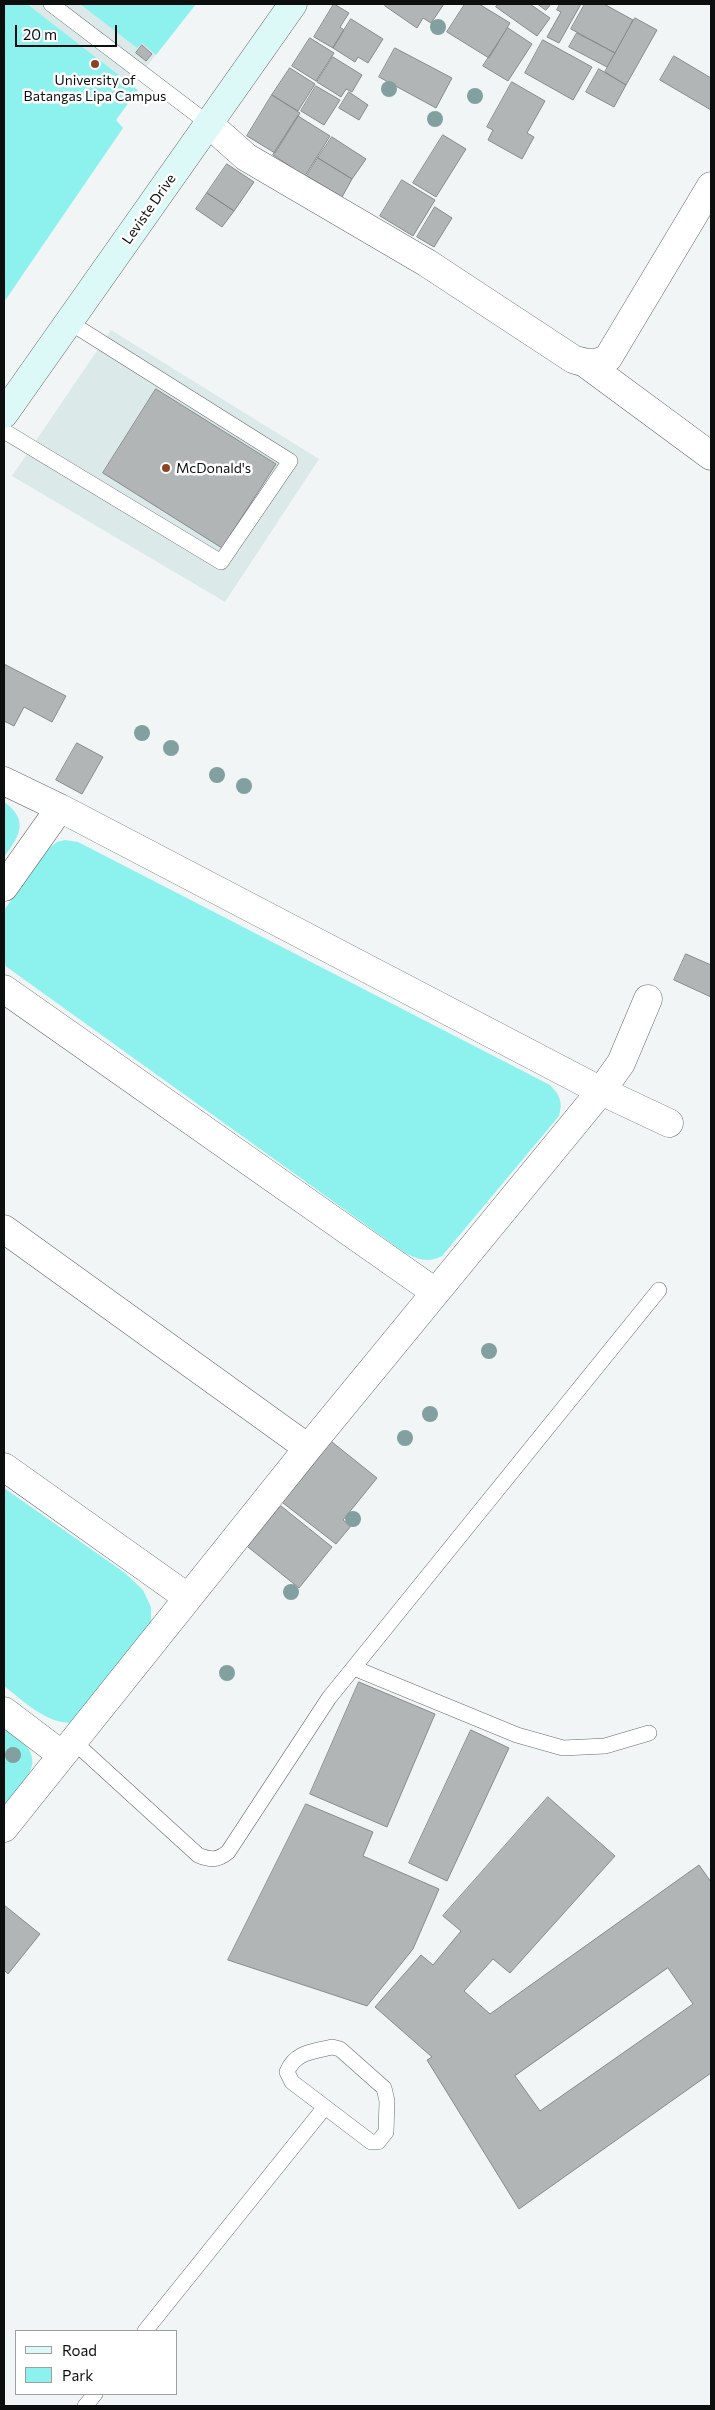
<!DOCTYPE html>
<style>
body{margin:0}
#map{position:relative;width:715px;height:2410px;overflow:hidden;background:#f1f5f5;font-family:Commissioner,sans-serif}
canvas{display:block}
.frame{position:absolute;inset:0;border:5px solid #0d0f0f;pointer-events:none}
.legend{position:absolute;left:15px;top:2330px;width:162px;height:65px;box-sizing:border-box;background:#fff;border:1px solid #9e9f9f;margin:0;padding:6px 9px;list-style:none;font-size:15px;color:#0d0f0f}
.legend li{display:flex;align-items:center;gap:10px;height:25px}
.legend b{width:25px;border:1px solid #9e9f9f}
.scale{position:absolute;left:15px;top:25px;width:102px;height:22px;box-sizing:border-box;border:2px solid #0d0f0f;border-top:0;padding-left:6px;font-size:15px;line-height:18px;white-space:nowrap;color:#0d0f0f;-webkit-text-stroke:4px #fff;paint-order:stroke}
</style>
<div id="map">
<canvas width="715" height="2410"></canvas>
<div class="frame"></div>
<ul class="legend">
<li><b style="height:6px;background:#dcf9f8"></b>Road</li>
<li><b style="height:14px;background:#8df2ee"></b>Park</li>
</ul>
<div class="scale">20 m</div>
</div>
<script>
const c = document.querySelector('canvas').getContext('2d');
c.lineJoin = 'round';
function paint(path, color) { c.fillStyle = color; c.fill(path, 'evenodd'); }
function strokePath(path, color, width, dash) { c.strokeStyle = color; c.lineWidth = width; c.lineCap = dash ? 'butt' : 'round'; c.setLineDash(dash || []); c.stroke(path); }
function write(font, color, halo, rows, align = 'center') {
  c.font = font + ' Commissioner,sans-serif'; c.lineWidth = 5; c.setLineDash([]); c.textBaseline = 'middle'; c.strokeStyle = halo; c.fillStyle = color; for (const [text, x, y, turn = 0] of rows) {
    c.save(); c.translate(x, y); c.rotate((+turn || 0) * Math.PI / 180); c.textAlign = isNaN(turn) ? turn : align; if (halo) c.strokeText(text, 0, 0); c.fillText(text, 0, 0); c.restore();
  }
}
const built = new Path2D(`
 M 4,4 L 196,4 L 132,85 L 138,90 Z
 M 111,330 L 319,459 L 225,602 L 12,476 Z`);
const green = new Path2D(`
 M 4,4 L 27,4 L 138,90 L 116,120 L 123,128 L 4,302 Z
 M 80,4 L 196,4 L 156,55 L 142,43 L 137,48 Z
 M 4,802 C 30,820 19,837 4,857 Z
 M 65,840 L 78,842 L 550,1085 C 560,1095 563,1102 559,1116 L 442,1256 C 428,1263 419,1260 405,1253 L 4,965 L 4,910 L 49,848 L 57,842 Z
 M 4,1488 L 125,1573 L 143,1590 L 151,1607 L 151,1623 L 72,1723 C 45,1723 25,1702 4,1686 Z
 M 4,1725 C 49,1759 34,1770 4,1807 Z`);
const building = new Path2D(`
 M 334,4 L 349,13 L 340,27 L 344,30 L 333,48 L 314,37 Z
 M 386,4 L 444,4 L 431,23 L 423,18 L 417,28 L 385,6 Z
 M 465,4 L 479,4 L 510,23 L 489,58 L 447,32 Z
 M 498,4 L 530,4 L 550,18 L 537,36 L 496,7 Z
 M 538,4 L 551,4 L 546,10 Z
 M 560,4 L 581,4 L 559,43 L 547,37 L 561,12 L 557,10 Z
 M 585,4 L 604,4 L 633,20 L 615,53 L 571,29 Z
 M 635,18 L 657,30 L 626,85 L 605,72 Z
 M 351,19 L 383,39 L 368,63 L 358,57 L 355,62 L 333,48 Z
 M 508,28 L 532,44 L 508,81 L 483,66 Z
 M 577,33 L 615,53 L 607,67 L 569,47 Z
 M 310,38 L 334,53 L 316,81 L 292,66 Z
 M 543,40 L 592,67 L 573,100 L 525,73 Z
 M 142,45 L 152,54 L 146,61 L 136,53 Z
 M 395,48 L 452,78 L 436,108 L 379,77 Z
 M 674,56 L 711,78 L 711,110 L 660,80 Z
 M 333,57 L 362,75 L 352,92 L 346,89 L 341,97 L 317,82 Z
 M 290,68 L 315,84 L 298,111 L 272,95 Z
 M 599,69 L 626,85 L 614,107 L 586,92 Z
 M 512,82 L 545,101 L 527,133 L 534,137 L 522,159 L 488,140 L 493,130 L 487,127 Z
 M 316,86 L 340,100 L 324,125 L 301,111 Z
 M 349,92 L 368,105 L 359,120 L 339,108 Z
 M 272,95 L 300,113 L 275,153 L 247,136 Z
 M 298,116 L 330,136 L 305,176 L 273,155 Z
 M 443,135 L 466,149 L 436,197 L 413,183 Z
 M 332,137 L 366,159 L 352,179 L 318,158 Z
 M 318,158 L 352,179 L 342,197 L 307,176 Z
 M 227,164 L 254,182 L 234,211 L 207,193 Z
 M 402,180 L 435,200 L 413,236 L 380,216 Z
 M 207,193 L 234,211 L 222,227 L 196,209 Z
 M 435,207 L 452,218 L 434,247 L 417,237 Z
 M 156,389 L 276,464 L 222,548 L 103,473 Z
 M 4,664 L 66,696 L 52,722 L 24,707 L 14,726 L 4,721 Z
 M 77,743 L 103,757 L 82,794 L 56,780 Z
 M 686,954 L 711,965 L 711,997 L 674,980 Z
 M 332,1442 L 377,1478 L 343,1520 L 351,1526 L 336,1544 L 283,1503 Z
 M 281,1506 L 332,1547 L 299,1588 L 248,1547 Z
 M 359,1682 L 435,1714 L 387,1827 L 310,1794 Z
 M 471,1730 L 509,1748 L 447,1881 L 409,1863 Z
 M 548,1797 L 615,1856 L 510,1973 L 493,1959 L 464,1991 L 490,2014 L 699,1865 L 711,1882 L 711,2073 L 519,2209 L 427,2060 L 432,2057 L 375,2007 L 421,1955 L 433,1965 L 461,1931 L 443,1916 ZM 668,1968 L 693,2004 L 540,2111 L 515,2076 Z
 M 306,1804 L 373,1832 L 363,1856 L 439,1889 L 413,1949 L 367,2006 L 228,1960 Z
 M 4,1905 L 40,1934 L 8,1974 L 4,1970 Z`);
const lane = new Path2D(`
 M 51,4 L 209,124
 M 4,431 L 221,562 L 290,461 L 69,322
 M 354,1668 L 517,1735 L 563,1748 L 605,1746 L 649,1733
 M 73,1741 L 198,1855 C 210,1860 217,1861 228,1852 L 329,1698 L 659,1290
 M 332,2047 L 340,2049 L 384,2088 L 387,2101 L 386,2132 L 378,2142 L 371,2142 L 292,2082 L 287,2072 C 295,2052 312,2052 332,2047 Z
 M 145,2331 L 325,2107
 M 85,2406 L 95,2394`);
const street = new Path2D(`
 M 209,124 L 246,157 L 427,263 L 573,359 C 587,364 595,365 608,358 L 711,186
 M 585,363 L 711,456
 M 4,781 L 60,808 L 601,1091 L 308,1448 L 4,1828
 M 4,887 L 60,808
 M 4,989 L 435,1292
 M 648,999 L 621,1063 L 601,1091 L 669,1123
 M 4,1229 L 308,1448
 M 4,1467 L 187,1597
 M 4,1711 L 62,1755`);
const secondary = new Path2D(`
 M 4,414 L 293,4`);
const trees = [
 [438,27],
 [389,89],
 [475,96],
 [435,119],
 [142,733],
 [171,748],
 [217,775],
 [244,786],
 [489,1351],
 [430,1414],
 [405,1438],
 [353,1519],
 [291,1592],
 [227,1673],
 [13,1755]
];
const markers = [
 [95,64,5,"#8b4324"],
 [166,468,5,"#8b4324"]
];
const poiNames = [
 ["University of",95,80],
 ["Batangas Lipa Campus",95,96],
 ["McDonald's",176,468,"left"]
];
const streetNames = [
 ["Leviste Drive",149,209,-55]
];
paint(built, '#dce9e9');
paint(green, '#8df2ee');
paint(building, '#b2b5b5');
strokePath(building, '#888b8b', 1);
strokePath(lane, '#676a6a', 16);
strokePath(street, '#676a6a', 29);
strokePath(secondary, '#676a6a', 29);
strokePath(lane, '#fff', 15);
strokePath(street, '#fff', 28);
strokePath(secondary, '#dcf9f8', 28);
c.fillStyle = '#81a09f';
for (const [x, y] of trees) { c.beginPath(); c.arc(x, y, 8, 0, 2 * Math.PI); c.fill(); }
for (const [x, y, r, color] of markers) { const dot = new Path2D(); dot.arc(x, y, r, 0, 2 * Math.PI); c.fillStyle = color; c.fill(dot); strokePath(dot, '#fff', 2); }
write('14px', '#0d0f0f', '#fff', poiNames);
write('14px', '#0d0f0f', '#fff', streetNames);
</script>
